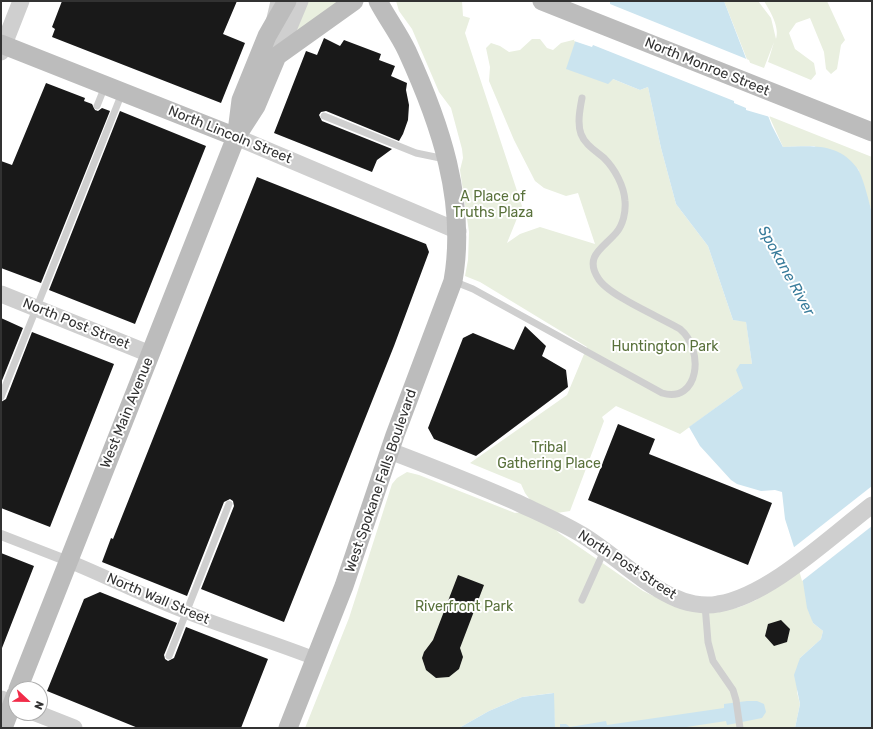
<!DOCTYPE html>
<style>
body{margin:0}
#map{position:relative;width:873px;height:729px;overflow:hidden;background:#fff;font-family:Rubik,sans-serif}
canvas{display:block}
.frame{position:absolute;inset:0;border:2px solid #323232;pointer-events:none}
.north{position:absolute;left:8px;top:681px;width:40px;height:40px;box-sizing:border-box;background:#fff;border:1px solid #adadad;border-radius:50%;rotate:112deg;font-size:11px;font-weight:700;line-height:16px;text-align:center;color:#323232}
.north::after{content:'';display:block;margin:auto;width:14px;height:18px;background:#f12c49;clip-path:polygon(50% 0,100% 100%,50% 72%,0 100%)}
</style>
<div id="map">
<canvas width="873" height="729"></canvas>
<div class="frame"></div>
<div class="north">N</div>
</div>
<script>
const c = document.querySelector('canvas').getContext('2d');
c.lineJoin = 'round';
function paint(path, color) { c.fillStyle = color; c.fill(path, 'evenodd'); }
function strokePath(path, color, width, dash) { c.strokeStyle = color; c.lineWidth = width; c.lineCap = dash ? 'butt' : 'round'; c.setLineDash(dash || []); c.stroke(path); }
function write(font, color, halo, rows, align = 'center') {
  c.font = font + ' Rubik,sans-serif'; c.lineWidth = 4; c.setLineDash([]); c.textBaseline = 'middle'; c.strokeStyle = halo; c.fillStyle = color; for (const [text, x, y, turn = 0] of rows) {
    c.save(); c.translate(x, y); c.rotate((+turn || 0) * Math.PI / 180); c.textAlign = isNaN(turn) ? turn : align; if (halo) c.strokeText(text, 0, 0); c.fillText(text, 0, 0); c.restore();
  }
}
const green = new Path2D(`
 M 306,1 L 340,1 L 297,31 L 295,30 Z
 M 396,1 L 462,1 L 463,16 L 470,18 L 465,33 L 522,206 L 507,243 L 520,234 L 540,227 L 595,244 L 578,193 L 566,196 L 544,188 L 535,181 L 514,140 L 489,81 L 490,67 L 486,48 L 491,43 L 500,46 L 509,52 L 520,50 L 532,39 L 540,39 L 547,48 L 553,50 L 561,43 L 577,39 L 567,69 L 613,79 L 640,90 L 648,87 L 661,148 L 676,204 L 708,246 L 733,320 L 746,321 L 752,364 L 743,388 L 680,434 L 616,406 L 602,417 L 604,421 L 570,511 L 557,513 L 531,501 L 525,493 L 521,484 L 470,463 L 567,395 L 587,347 L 480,282 L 465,276 L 468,260 L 469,232 L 460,170 L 463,158 L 462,149 L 451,108 L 439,92 L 412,29 L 399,11 Z
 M 724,1 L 758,1 L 771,18 L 776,39 C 780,27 770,11 764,1 L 827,1 L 845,40 L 841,45 L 837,69 L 831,74 L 826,69 L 824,52 L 810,18 L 796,23 L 789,33 L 795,49 L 814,63 L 816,74 L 811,80 L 768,62 L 774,42 L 764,68 L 748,62 Z
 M 769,116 L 872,157 L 872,213 L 858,169 L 814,146 L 783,147 Z
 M 407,472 L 419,475 L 515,513 C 528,511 551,524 559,533 L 643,591 L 674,606 L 722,611 L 740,607 L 756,600 L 801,569 L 813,623 L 823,631 L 821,639 L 800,658 L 797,692 L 800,704 L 795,728 L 555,728 L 553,693 L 522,697 L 489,711 L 459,728 L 305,728 L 349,618 L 392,484 L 397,478 Z`);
const water = new Path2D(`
 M 581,1 L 724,1 L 772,126 L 783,147 C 811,146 838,142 857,168 C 863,176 869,202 872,213 L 872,728 L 795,728 L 800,704 L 794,675 L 800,658 L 821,639 L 823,631 L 813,623 L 807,608 L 801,569 L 785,519 L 782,492 L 775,490 L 761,491 L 737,484 L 731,480 L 700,446 L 689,427 L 743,388 L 736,370 L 740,364 L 752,364 L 746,322 L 733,320 L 708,246 L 676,204 L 661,148 L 648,87 L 640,90 L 613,79 L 608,84 L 566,69 L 581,24 Z
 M 554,693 L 555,728 L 459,728 L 489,711 L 522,697 Z
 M 747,701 L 757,701 L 764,704 L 766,712 L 762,718 L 727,725 L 726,721 L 680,728 L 560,728 L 560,724 L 566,724 L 570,727 L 606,721 L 607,725 L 724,708 L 724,704 Z`);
const pier = new Path2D(`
 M 579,1 L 608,1 L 610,2 L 610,4 L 749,60 L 770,117 L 746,110 L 746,108 L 734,103 L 734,101 L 593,45 L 592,47 L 574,41 L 579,24 Z
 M 872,486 L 872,526 L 802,581 L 793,548 Z`);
const building = new Path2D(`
 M 62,1 L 237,1 L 223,34 L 245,43 L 221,103 L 52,37 L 55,29 L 52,27 Z
 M 324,38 L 340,46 L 344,40 L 381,54 L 379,60 L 395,66 L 391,76 L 407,83 L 406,90 L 409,105 L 408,120 L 403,134 L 399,141 L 326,111 L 321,112 L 319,115 L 322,121 L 392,149 L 377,160 L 372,172 L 274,133 L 306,51 L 317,55 Z
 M 46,83 L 85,98 L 84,101 L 92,104 L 95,110 L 98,111 L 102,108 L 110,111 L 41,283 L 1,268 L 1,161 L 12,165 Z
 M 120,111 L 206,146 L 135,324 L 49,290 Z
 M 257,177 L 426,244 L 429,252 L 394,346 L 284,622 L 201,589 L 234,506 L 233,501 L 230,499 L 224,502 L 187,596 L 102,562 L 111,538 L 113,539 Z
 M 1,318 L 23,328 L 1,383 Z
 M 525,326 L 546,346 L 542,356 L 566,370 L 568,387 L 476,456 L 434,439 L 428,428 L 463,338 L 473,333 L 514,350 Z
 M 32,332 L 114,364 L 50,527 L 1,508 L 1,402 L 6,399 Z
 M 618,424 L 655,439 L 649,454 L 772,503 L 748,565 L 588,500 Z
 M 1,553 L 34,566 L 2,648 L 1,648 Z
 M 458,575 L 484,585 L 460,648 L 463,657 L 459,669 L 449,677 L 436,678 L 426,670 L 422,658 L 424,652 L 433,640 Z
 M 100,592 L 177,623 L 164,655 L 165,659 L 168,661 L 174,658 L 186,627 L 268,659 L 241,728 L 138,728 L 47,691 L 84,599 Z
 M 781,620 L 790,629 L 787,642 L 774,646 L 765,636 L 768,624 Z`);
const service = new Path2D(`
 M 270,18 L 274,1
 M 97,106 L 105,86
 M 324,116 L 416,153 L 445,159
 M 453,281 L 473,289 L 662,393 C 699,404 705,350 680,329 C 662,318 607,295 598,278 C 584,256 603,248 616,233 C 623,225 626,212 625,201 C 624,186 615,169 604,158 C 596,151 585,145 581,134 C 577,123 580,109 582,98
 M 1,397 L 122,93
 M 582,600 L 604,551
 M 705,605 L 708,642 L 713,661 L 733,690 L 736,700 L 740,728
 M 169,656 L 229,504`);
const pedestrian = new Path2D(`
 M 1,535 L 68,561`);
const minor = new Path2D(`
 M 68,561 C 108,577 146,597 186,612 C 229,629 273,642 316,659`);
const tertiary = new Path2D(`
 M 1,52 L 21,1
 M 277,56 L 300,1
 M 236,137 L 458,231
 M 1,294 L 150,354
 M 390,451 C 432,467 475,484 516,502 C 539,513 563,523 584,536 C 614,555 640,581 671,596 C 685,603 703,607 718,604 C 769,596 831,536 872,505
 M 1,699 L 16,705
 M 36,713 L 74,728`);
const secondary = new Path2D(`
 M 542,1 L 872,132
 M 1,44 L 236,137
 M 237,132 L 241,100 L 267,36 L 287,1
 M 18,689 L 236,137 L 256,106 L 277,56 L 354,1
 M 3,728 L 16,694
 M 288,728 L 344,586 L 395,435 L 453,281 C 467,201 440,123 407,51 C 399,34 387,18 378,1`);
const streetNames = [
 ["North Monroe Street",707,67,22],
 ["North Lincoln Street",230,135,22],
 ["North Post Street",76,324,22],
 ["West Main Avenue",127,413,-68],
 ["West Spokane Falls Boulevard",381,481,-71],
 ["North Post Street",627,565,33],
 ["North Wall Street",158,599,23]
];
const parkNames = [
 ["A Place of",493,197],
 ["Truths Plaza",493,213],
 ["Huntington Park",665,347],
 ["Tribal",549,448],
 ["Gathering Place",549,464],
 ["Riverfront Park",464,607]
];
const waterNames = [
 ["Spokane River",786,271,61]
];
paint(green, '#e9efdf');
paint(water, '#cbe4ef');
paint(pier, '#fff');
paint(building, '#191919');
strokePath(service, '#cfcfcf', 7);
strokePath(pedestrian, '#cfcfcf', 10);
strokePath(minor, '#cfcfcf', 14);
strokePath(tertiary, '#cfcfcf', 17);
strokePath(secondary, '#bcbcbc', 19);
write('14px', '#323232', '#fff', streetNames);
write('14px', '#59713b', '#fff', parkNames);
write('italic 15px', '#397c9b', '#fff', waterNames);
</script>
